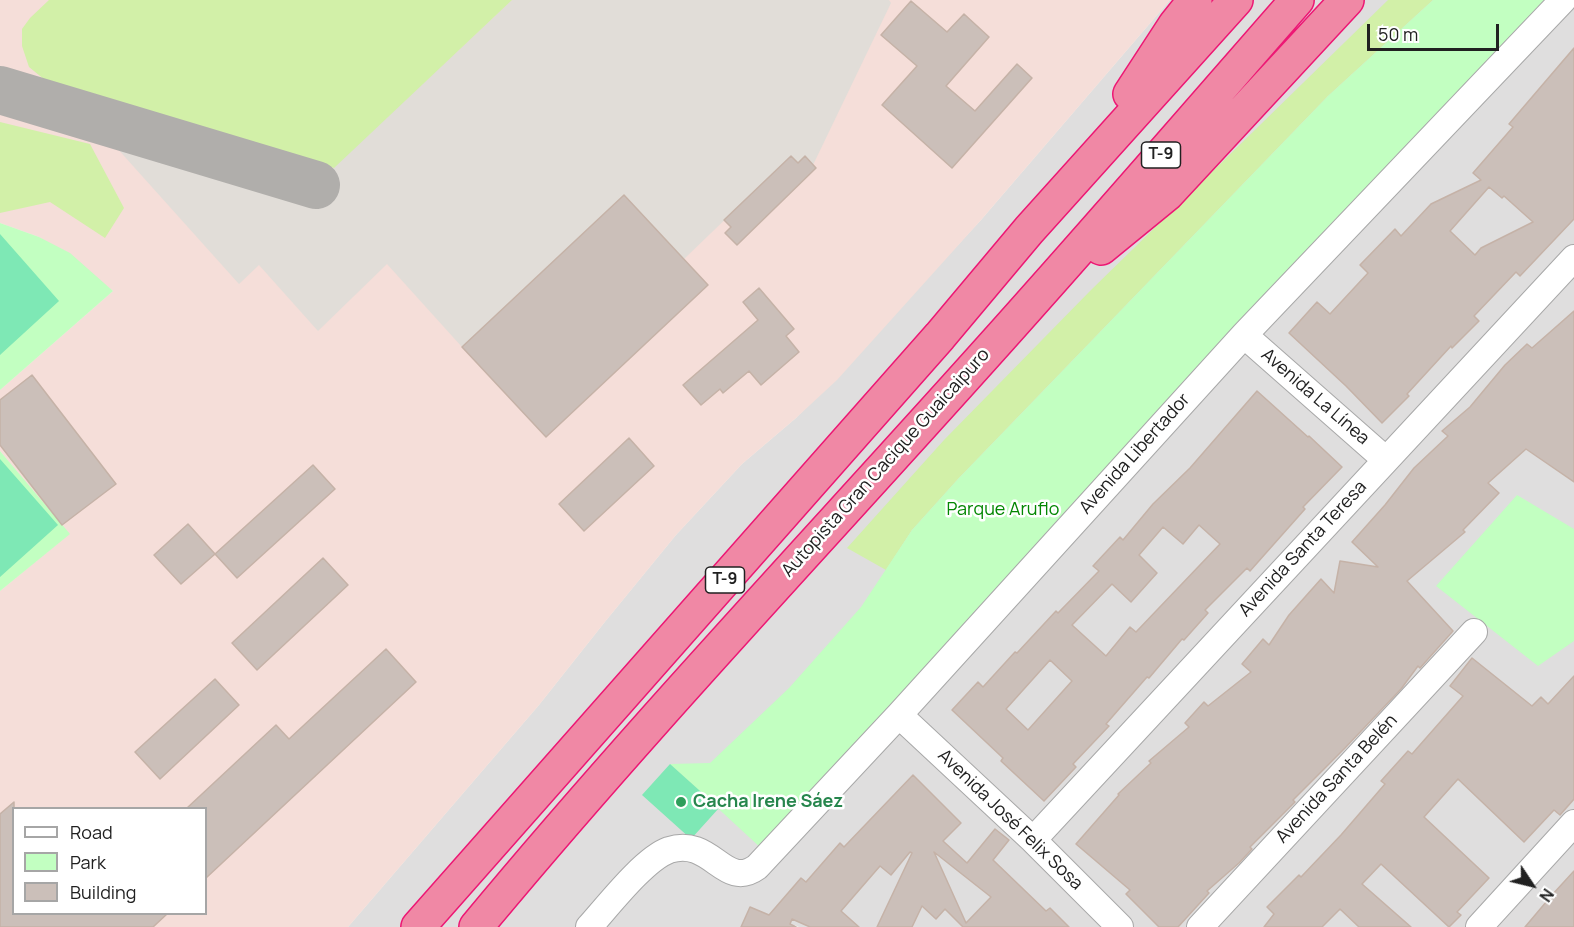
<!DOCTYPE html>
<meta charset="utf-8">
<style>
body{margin:0}
#map{position:relative;width:1574px;height:927px;overflow:hidden;background:#f2ede7;font-family:Manrope,sans-serif}
canvas{display:block}
.legend{position:absolute;left:12px;top:807px;width:195px;height:108px;box-sizing:border-box;background:#fff;border:2px solid #a6a6a6;margin:0;padding:8px 10px;list-style:none;font-size:18px;color:#212121}
.legend li{display:flex;align-items:center;gap:12px;height:30px}
.legend b{width:30px;border:2px solid #a6a6a6}
.north{position:absolute;left:1502px;top:855px;width:60px;height:60px;-webkit-text-stroke:4px #fff;paint-order:stroke;rotate:125deg;font-size:16px;font-weight:700;line-height:24px;text-align:center;color:#212121}
.north::after{content:'';display:block;margin:auto;width:21px;height:27px;background:#212121;clip-path:polygon(50% 0,100% 100%,50% 72%,0 100%)}
.scale{position:absolute;left:1367px;top:24px;width:132px;height:27px;box-sizing:border-box;border:3px solid #212121;border-top:0;padding-left:8px;font-size:18px;line-height:21px;white-space:nowrap;color:#212121;-webkit-text-stroke:4px #fff;paint-order:stroke}
</style>
<div id="map">
<canvas width="1574" height="927"></canvas>
<ul class="legend">
<li><b style="height:8px;background:#fff"></b>Road</li>
<li><b style="height:16px;background:#c2ffc1"></b>Park</li>
<li><b style="height:16px;background:#cbbfb9"></b>Building</li>
</ul>
<div class="north">N</div>
<div class="scale">50 m</div>
</div>
<script>
const c = document.querySelector('canvas').getContext('2d');
c.lineJoin = 'round';
function paint(path, color) { c.fillStyle = color; c.fill(path, 'evenodd'); }
function strokePath(path, color, width, dash) { c.strokeStyle = color; c.lineWidth = width; c.lineCap = dash ? 'butt' : 'round'; c.setLineDash(dash || []); c.stroke(path); }
function write(font, color, halo, rows, align = 'center') {
  c.font = font + ' Manrope,sans-serif'; c.lineWidth = 5; c.setLineDash([]); c.textBaseline = 'middle'; c.strokeStyle = halo; c.fillStyle = color; for (const [text, x, y, turn = 0] of rows) {
    c.save(); c.translate(x, y); c.rotate((+turn || 0) * Math.PI / 180); c.textAlign = isNaN(turn) ? turn : align; if (halo) c.strokeText(text, 0, 0); c.fillText(text, 0, 0); c.restore();
  }
}
const residential = new Path2D(`
 M 1170,0 L 1574,0 L 1574,927 L 799,927 L 795,925 L 794,927 L 348,927 L 539,705 L 604,623 L 676,535 L 742,464 L 796,418 L 981,220 Z`);
const military = new Path2D(`
 M 0,0 L 1170,0 L 981,220 L 837,380 L 796,418 L 742,464 L 676,535 L 604,623 L 539,705 L 348,927 L 0,927 L 0,591 L 69,534 L 0,451 L 0,390 L 113,291 L 39,237 L 0,223 ZM 14,808 L 206,808 L 206,914 L 14,914 Z`);
const airport = new Path2D(`
 M 512,0 L 889,0 L 891,3 L 813,165 L 805,156 L 798,163 L 791,156 L 684,259 L 624,195 L 462,347 L 387,264 L 318,331 L 259,265 L 239,284 L 90,118 L 315,185 Z`);
const grass = new Path2D(`
 M 49,0 L 512,0 L 334,168 L 45,80 L 29,67 L 22,46 L 22,29 L 30,18 Z
 M 1388,0 L 1433,0 L 1328,96 L 958,479 L 912,530 L 886,570 L 847,548 L 944,440 L 1091,290 Z
 M 0,122 L 90,144 L 124,208 L 105,238 L 50,202 L 0,213 Z`);
const park = new Path2D(`
 M 1433,0 L 1562,0 L 763,850 L 670,764 L 710,763 L 789,688 L 861,607 L 912,530 L 958,479 L 1328,96 Z
 M 0,223 L 39,237 L 70,253 L 113,291 L 0,390 Z
 M 0,451 L 70,534 L 0,591 Z
 M 1517,495 L 1574,529 L 1574,641 L 1538,666 L 1436,586 Z`);
const pitch = new Path2D(`
 M 0,234 L 59,301 L 0,355 Z
 M 0,459 L 58,525 L 0,577 Z
 M 670,764 L 719,808 L 691,839 L 642,795 Z`);
const taxiway = new Path2D(`
 M 0,90 L 316,185`);
const building = new Path2D(`
 M 911,1 L 947,32 L 964,14 L 989,37 L 946,86 L 975,111 L 1017,64 L 1032,78 L 952,168 L 882,105 L 917,66 L 881,35 Z
 M 1574,48 L 1574,219 L 1520,276 L 1516,272 L 1474,316 L 1479,321 L 1452,348 L 1451,346 L 1407,394 L 1409,396 L 1382,423 L 1346,386 L 1289,333 L 1317,302 L 1330,314 L 1368,273 L 1360,265 L 1395,229 L 1401,236 L 1431,204 L 1481,180 L 1473,173 L 1513,127 L 1509,124 ZM 1489,187 L 1502,198 L 1504,196 L 1533,222 L 1481,248 L 1475,255 L 1450,231 Z
 M 791,156 L 798,163 L 805,156 L 816,168 L 737,245 L 725,233 L 731,227 L 724,220 Z
 M 624,195 L 708,285 L 546,437 L 462,347 Z
 M 759,288 L 794,329 L 786,336 L 799,352 L 761,385 L 749,371 L 723,393 L 720,389 L 701,405 L 683,385 L 758,320 L 743,302 Z
 M 1574,311 L 1574,482 L 1526,449 L 1488,483 L 1499,493 L 1463,530 L 1465,532 L 1407,581 L 1453,631 L 1420,668 L 1418,666 L 1401,689 L 1345,748 L 1293,800 L 1295,802 L 1250,847 L 1252,849 L 1239,863 L 1207,891 L 1209,893 L 1178,927 L 1159,927 L 1126,894 L 1130,890 L 1076,844 L 1119,795 L 1118,794 L 1151,763 L 1149,761 L 1189,727 L 1185,723 L 1204,702 L 1208,706 L 1251,672 L 1242,664 L 1263,639 L 1269,645 L 1289,615 L 1321,579 L 1334,593 L 1340,561 L 1378,567 L 1352,542 L 1385,505 L 1414,468 L 1448,436 L 1442,431 L 1470,407 L 1505,365 L 1527,344 L 1532,348 Z
 M 32,375 L 116,484 L 62,525 L 0,445 L 0,400 Z
 M 1257,391 L 1308,437 L 1309,436 L 1342,467 L 1303,507 L 1305,509 L 1250,571 L 1247,568 L 1205,610 L 1208,613 L 1184,640 L 1182,639 L 1149,678 L 1147,677 L 1106,724 L 1109,726 L 1073,764 L 1076,767 L 1044,801 L 1001,761 L 1003,758 L 952,710 L 978,682 L 983,687 L 1015,652 L 1017,653 L 1056,611 L 1058,613 L 1099,571 L 1093,566 L 1120,537 L 1123,540 L 1153,504 L 1190,468 ZM 1199,525 L 1220,544 L 1136,632 L 1130,627 L 1106,656 L 1072,625 L 1112,584 L 1131,602 L 1157,573 L 1139,555 L 1163,527 L 1183,544 ZM 1050,660 L 1072,681 L 1028,730 L 1006,709 Z
 M 629,438 L 654,466 L 584,531 L 559,504 Z
 M 313,465 L 335,489 L 237,578 L 215,554 Z
 M 188,524 L 215,554 L 181,584 L 154,555 Z
 M 323,558 L 348,585 L 257,670 L 232,643 Z
 M 386,649 L 416,682 L 206,878 L 206,808 L 187,808 L 276,725 L 289,739 Z
 M 1472,658 L 1532,706 L 1541,697 L 1548,704 L 1574,676 L 1574,799 L 1560,815 L 1554,810 L 1524,842 L 1458,779 L 1424,817 L 1489,878 L 1457,912 L 1461,915 L 1449,927 L 1381,864 L 1362,884 L 1411,927 L 1359,927 L 1340,909 L 1322,927 L 1264,927 L 1274,914 L 1267,907 L 1299,875 L 1301,877 L 1341,835 L 1385,784 L 1381,781 L 1408,751 L 1412,754 L 1463,696 L 1450,686 Z
 M 215,679 L 239,705 L 160,779 L 135,752 Z
 M 913,775 L 961,823 L 943,841 L 967,863 L 995,829 L 1009,840 L 993,860 L 1046,911 L 1050,908 L 1069,927 L 963,927 L 945,909 L 936,919 L 922,906 L 912,927 L 877,927 L 912,853 L 910,852 L 891,875 L 880,866 L 841,911 L 859,927 L 810,927 L 792,919 L 790,924 L 796,927 L 741,927 L 750,907 L 769,915 L 801,878 L 806,882 L 840,843 L 844,847 ZM 934,852 L 991,897 L 966,923 Z
 M 14,802 L 14,914 L 167,914 L 153,927 L 0,927 L 0,814 Z
 M 1574,871 L 1574,927 L 1525,927 L 1552,895 Z`);
const minor = new Path2D(`
 M 1244,335 L 1386,460
 M 899,715 L 1033,840 L 1120,927
 M 1033,840 L 1574,258
 M 589,927 C 608,906 644,859 669,850 C 712,836 724,891 757,867 L 899,715 L 1244,335 L 1563,0
 M 1200,927 L 1474,632
 M 1479,927 L 1574,823`);
const highway = new Path2D(`
 M 1130,94 L 1175,25 L 1195,0
 M 1101,248 L 1167,194 L 1347,0
 M 418,927 L 940,336 L 1029,230 L 1236,0
 M 476,927 C 652,715 843,515 1026,309 C 1117,207 1207,103 1297,0`);
const markers = [
 [681,802,6,"#2e9e5b"]
];
const shields = [
 [1161,155,39],
 [725,580,39]
];
const shieldNames = [
 ["T-9",1161,155],
 ["T-9",725,580]
];
const streetNames = [
 ["Avenida La Línea",1315,397,41],
 ["Avenida Libertador",1135,454,-48],
 ["Autopista Gran Cacique Guaicaipuro",886,463,-48],
 ["Avenida Santa Teresa",1303,549,-47],
 ["Avenida Santa Belén",1337,779,-47],
 ["Avenida José Felix Sosa",1010,820,44]
];
const parkNames = [
 ["Parque Aruflo",1003,510]
];
const leisureNames = [
 ["Cacha Irene Sáez",693,802]
];
paint(residential, '#dfdede');
paint(military, '#f5ded9');
paint(airport, '#e1ddd8');
paint(grass, '#d2f0a8');
paint(park, '#c2ffc1');
paint(pitch, '#7ee8b5');
strokePath(taxiway, '#b0aeab', 48);
paint(building, '#cbbfb9');
strokePath(building, '#c5b2a7', 1.5);
strokePath(minor, '#a8a8a8', 28);
strokePath(highway, '#ed1774', 36);
strokePath(minor, '#fff', 26);
strokePath(highway, '#f088a5', 33);
for (const [x, y, r, color] of markers) { const dot = new Path2D(); dot.arc(x, y, r, 0, 2 * Math.PI); c.fillStyle = color; c.fill(dot); strokePath(dot, '#fff', 2); }
for (const [x, y, w] of shields) { const box = new Path2D(); box.roundRect(x - w / 2, y - 13, w, 26, 4.5); c.fillStyle = '#fff'; c.fill(box); strokePath(box, '#212121', 1.5); }
write('bold 16px', '#212121', null, shieldNames);
write('18px', '#212121', '#fff', streetNames);
write('18px', '#038702', '#fff', parkNames);
write('bold 18px', '#27864d', '#fff', leisureNames, 'left');
</script>
